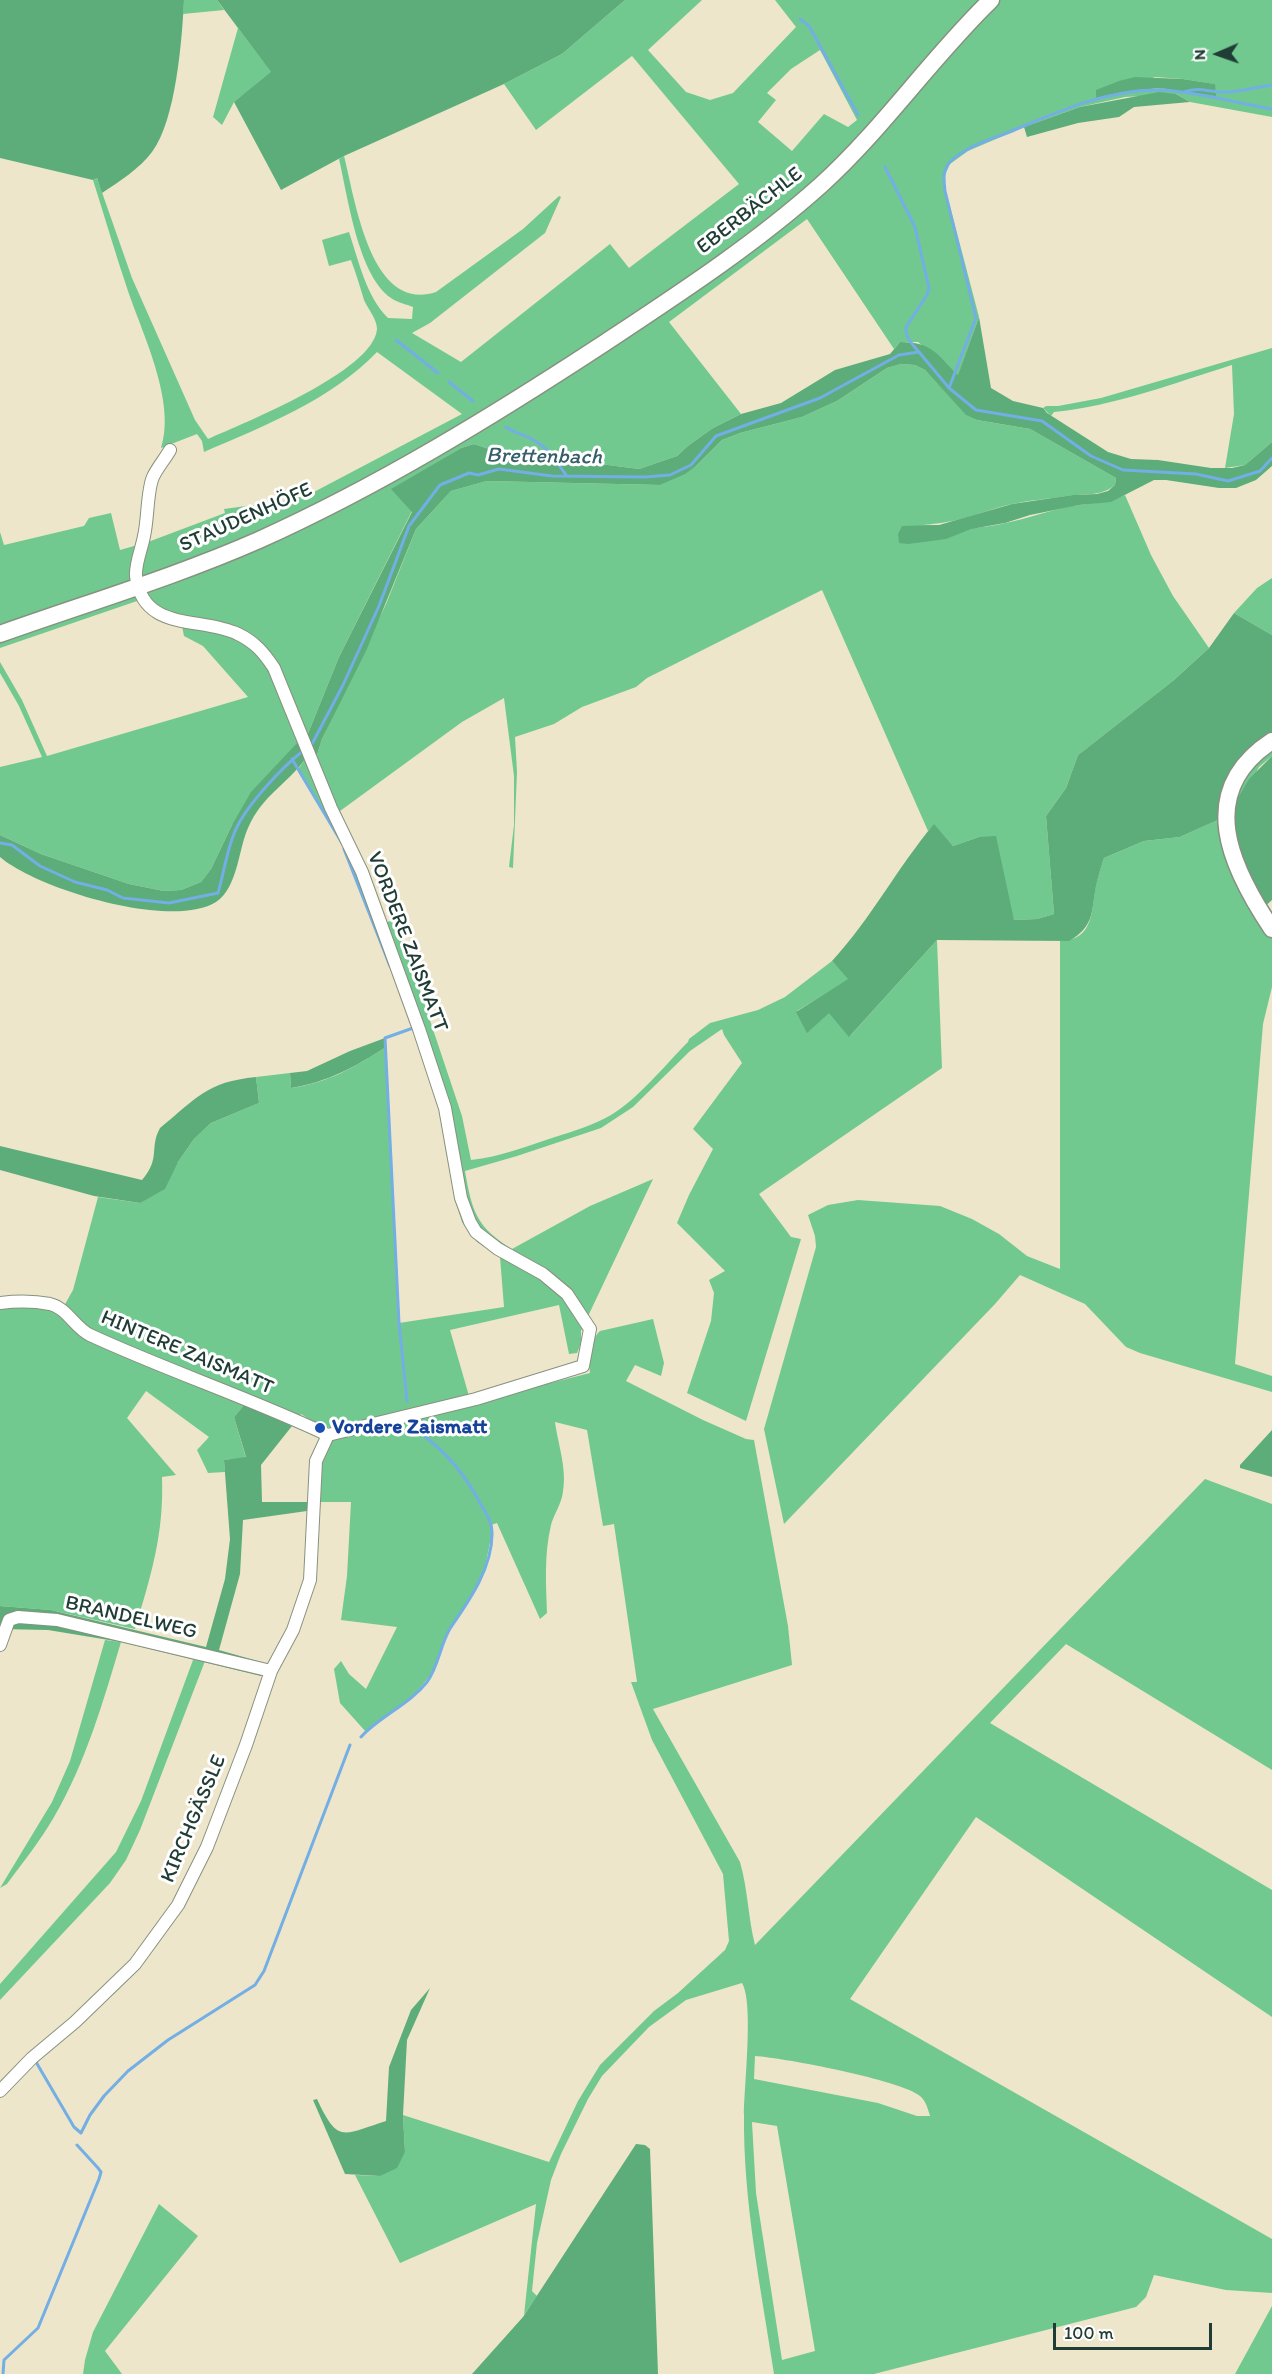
<!DOCTYPE html>
<meta charset="utf-8">
<style>
body{margin:0}
#map{position:relative;width:1272px;height:2374px;overflow:hidden;background:#eee6ca;font-family:Itim,sans-serif}
canvas{display:block}
.north{position:absolute;left:1188px;top:24px;width:60px;height:60px;-webkit-text-stroke:4px #fff;paint-order:stroke;rotate:268deg;font-size:16px;font-weight:700;line-height:24px;text-align:center;color:#1f3d34}
.north::after{content:'';display:block;margin:auto;width:21px;height:27px;background:#1f3d34;clip-path:polygon(50% 0,100% 100%,50% 72%,0 100%)}
.scale{position:absolute;left:1053px;top:2323px;width:159px;height:27px;box-sizing:border-box;border:3px solid #1f3d34;border-top:0;padding-left:8px;font-size:18px;line-height:21px;white-space:nowrap;color:#1f3d34;-webkit-text-stroke:4px #fff;paint-order:stroke}
</style>
<div id="map">
<canvas width="1272" height="2374"></canvas>
<div class="north">N</div>
<div class="scale">100 m</div>
</div>
<script>
const c = document.querySelector('canvas').getContext('2d');
c.lineJoin = 'round';
function paint(path, color) { c.fillStyle = color; c.fill(path, 'evenodd'); }
function strokePath(path, color, width, dash) { c.strokeStyle = color; c.lineWidth = width; c.lineCap = dash ? 'butt' : 'round'; c.setLineDash(dash || []); c.stroke(path); }
function write(font, color, halo, rows, align = 'center') {
  c.font = font + ' Itim,sans-serif'; c.lineWidth = 6; c.setLineDash([]); c.textBaseline = 'middle'; c.strokeStyle = halo; c.fillStyle = color; for (const [text, x, y, turn = 0] of rows) {
    c.save(); c.translate(x, y); c.rotate((+turn || 0) * Math.PI / 180); c.textAlign = isNaN(turn) ? turn : align; if (halo) c.strokeText(text, 0, 0); c.fillText(text, 0, 0); c.restore();
  }
}
const green = new Path2D(`
 M 184,0 L 217,0 L 224,10 L 183,14 Z
 M 625,0 L 702,0 L 648,50 L 686,92 L 710,100 L 733,93 L 796,27 L 775,0 L 1272,0 L 1272,117 L 1190,102 L 1176,94 L 1125,97 L 1080,107 L 1024,127 L 968,151 L 950,164 L 944,177 L 946,191 L 979,317 L 958,376 L 918,342 L 900,342 L 894,349 L 807,219 L 669,322 L 741,414 L 713,428 L 689,445 L 677,456 L 639,469 L 492,450 L 474,444 L 461,448 L 392,489 L 412,511 L 339,657 L 307,736 L 232,825 L 211,869 L 201,882 L 181,890 L 164,891 L 129,884 L 41,854 L 0,835 L 0,767 L 42,757 L 19,706 L 0,673 L 0,662 L 22,700 L 47,756 L 248,697 L 203,646 L 184,636 L 182,626 L 147,611 L 137,601 L 0,648 L 0,532 L 4,545 L 84,526 L 89,518 L 111,513 L 120,550 L 148,542 L 225,513 L 224,509 L 283,501 L 312,493 L 462,414 L 377,352 C 331,400 264,426 204,452 L 202,441 L 197,434 L 161,448 C 176,403 144,337 129,294 C 116,256 105,218 93,180 L 97,178 L 132,278 L 195,420 L 208,439 C 244,423 374,371 377,329 C 377,319 368,309 364,300 C 360,287 356,273 351,260 L 329,266 L 322,240 L 349,232 C 359,262 366,296 388,318 L 412,319 L 413,307 C 406,304 398,303 391,298 C 358,275 348,197 339,159 L 344,156 C 355,198 370,314 436,292 L 523,229 L 559,196 L 561,197 L 545,233 L 430,323 L 412,333 L 461,362 L 610,244 L 629,268 L 739,184 L 632,56 L 536,130 L 504,84 L 562,54 ZM 820,50 L 857,120 L 848,127 L 824,114 L 792,151 L 758,122 L 776,100 L 767,93 L 791,69 ZM 1155,77 L 1183,79 L 1214,84 L 1180,90 L 1160,88 L 1096,98 Z
 M 238,28 L 272,73 L 234,102 L 222,125 L 213,117 Z
 M 1272,348 L 1272,442 L 1245,465 L 1225,468 L 1234,414 L 1232,365 C 1174,383 1115,406 1054,412 L 1051,416 L 1043,408 L 1046,406 L 1058,406 L 1101,398 Z
 M 901,364 L 915,365 L 925,370 L 967,415 L 977,420 L 1030,429 L 1116,478 L 1115,485 C 1101,497 1085,493 1067,496 C 1049,499 1030,500 1012,504 C 982,511 954,525 923,524 C 939,525 957,530 973,528 C 1006,526 1039,513 1072,506 C 1091,503 1108,503 1125,495 L 1151,555 L 1173,596 L 1209,648 L 1174,680 L 1078,755 L 1066,788 L 1046,816 L 1054,914 L 1037,919 L 1014,920 L 979,837 L 953,846 L 934,825 L 928,831 L 822,590 L 647,678 L 636,687 L 582,707 L 554,724 L 515,737 L 517,772 L 513,868 L 509,867 L 514,825 L 514,776 L 504,698 L 462,722 L 340,811 L 365,866 L 387,922 L 396,919 L 462,1116 L 471,1160 C 500,1157 527,1146 555,1137 C 574,1131 594,1125 611,1115 C 640,1097 664,1066 688,1042 L 689,1039 L 710,1023 L 758,1010 L 785,997 L 832,961 L 849,979 L 797,1011 L 829,1012 L 850,1036 L 937,940 L 942,1068 L 759,1194 L 791,1237 L 801,1239 L 746,1421 L 687,1393 L 711,1321 L 714,1293 L 709,1280 L 725,1271 L 677,1223 L 689,1195 L 713,1149 L 693,1129 L 742,1063 L 724,1035 L 722,1029 L 690,1051 L 633,1107 L 601,1128 L 517,1156 L 465,1171 C 472,1211 476,1227 512,1249 L 590,1206 L 653,1179 L 581,1331 L 581,1343 L 577,1353 L 569,1354 L 559,1305 L 450,1330 L 471,1403 L 590,1373 C 589,1358 589,1342 600,1331 L 653,1319 L 664,1363 L 661,1376 L 635,1365 L 626,1381 L 703,1420 L 746,1439 L 754,1440 L 788,1626 L 792,1665 L 653,1709 L 740,1862 C 748,1890 748,1917 755,1945 L 1205,1479 L 1272,1504 L 1272,1770 L 1066,1644 L 990,1723 L 1272,1890 L 1272,2017 L 976,1817 L 850,1999 L 1272,2239 L 1272,2293 L 1226,2290 L 1154,2275 L 1146,2297 L 1136,2307 L 874,2374 L 774,2374 C 761,2288 743,2202 744,2115 C 744,2087 754,2003 742,1983 L 686,2000 L 649,2027 L 602,2076 L 588,2099 L 561,2154 L 551,2180 L 537,2243 L 532,2291 L 537,2296 L 524,2315 L 536,2204 L 400,2263 L 355,2175 L 380,2176 L 405,2152 L 403,2115 L 549,2162 L 578,2101 L 600,2065 L 654,2011 L 678,1993 L 725,1950 L 729,1941 L 723,1874 L 652,1740 L 631,1682 L 637,1682 L 614,1524 L 603,1526 L 587,1430 L 555,1422 C 558,1444 567,1469 563,1491 C 562,1503 554,1514 551,1525 C 544,1555 546,1583 547,1613 L 540,1619 L 497,1523 L 491,1525 L 492,1533 L 485,1567 L 468,1603 L 446,1635 L 433,1672 L 415,1694 L 366,1732 L 340,1703 L 334,1669 L 341,1661 L 349,1674 L 366,1689 L 397,1627 L 341,1620 L 347,1576 L 351,1502 L 319,1502 L 321,1462 L 331,1428 L 315,1423 L 301,1414 L 292,1426 L 245,1404 L 234,1417 L 246,1458 L 224,1460 L 225,1472 L 208,1473 L 197,1450 L 209,1437 L 146,1391 L 127,1418 L 176,1475 L 162,1477 C 164,1535 151,1575 135,1629 L 51,1610 L 0,1606 L 0,1299 L 64,1306 L 73,1290 L 98,1197 L 140,1203 L 178,1162 L 194,1139 L 211,1123 L 259,1103 L 256,1077 L 290,1073 L 291,1088 C 328,1083 355,1067 386,1047 L 399,1323 L 504,1307 L 500,1257 L 477,1242 L 462,1222 L 456,1203 L 446,1123 L 416,1033 L 343,847 L 298,769 L 306,758 L 317,755 L 322,739 L 386,604 L 416,529 L 451,491 L 487,481 L 660,485 L 696,466 L 722,440 L 740,433 L 802,417 L 837,401 L 887,368 ZM 755,2056 C 784,2058 901,2080 920,2096 C 926,2101 928,2109 930,2116 L 917,2116 L 878,2103 L 754,2079 ZM 752,2122 L 777,2126 L 815,2351 L 782,2360 L 756,2193 Z
 M 1272,578 L 1272,635 L 1234,613 L 1257,588 Z
 M 1272,732 L 1272,756 L 1259,767 L 1234,814 L 1272,923 L 1272,987 L 1263,1024 L 1235,1364 L 1272,1376 L 1272,1392 L 1140,1353 L 1126,1347 L 1085,1304 L 1020,1275 L 995,1304 L 784,1524 L 764,1429 L 816,1247 L 815,1236 L 808,1215 L 828,1205 L 858,1200 L 940,1206 L 972,1219 L 999,1234 L 1027,1256 L 1060,1269 L 1060,941 C 1095,940 1091,909 1096,885 C 1098,876 1101,867 1104,858 L 1144,841 L 1180,837 L 1220,819 C 1229,772 1231,761 1272,732 Z
 M 105,1640 L 121,1642 C 103,1702 86,1762 54,1817 C 41,1840 23,1862 7,1884 L 0,1888 L 52,1802 L 70,1761 Z
 M 193,1660 L 205,1661 L 140,1830 L 126,1860 L 110,1883 L 0,2000 L 0,1984 L 116,1852 L 141,1801 Z
 M 159,2204 L 198,2236 L 105,2351 L 122,2374 L 83,2374 L 85,2360 L 93,2332 Z
 M 1272,2306 L 1272,2374 L 1235,2374 Z`);
const forest = new Path2D(`
 M 0,0 L 184,0 C 182,40 176,120 152,152 C 139,169 120,181 102,193 L 97,178 L 93,180 L 0,158 Z
 M 217,0 L 625,0 L 562,54 L 504,84 L 344,156 L 281,190 L 234,102 L 271,72 Z
 M 1135,77 L 1183,79 L 1215,84 L 1216,96 L 1160,88 L 1123,92 L 1096,98 L 1096,90 L 1119,81 Z
 M 1159,92 L 1176,94 L 1190,102 L 1134,107 L 1119,117 L 1078,123 L 1027,137 L 1024,127 L 1080,107 Z
 M 979,317 L 991,388 L 1013,401 L 1043,408 L 1047,413 L 1108,452 L 1131,459 L 1158,460 L 1211,468 L 1232,468 L 1245,465 L 1272,442 L 1272,466 L 1256,480 L 1236,488 L 1219,488 L 1166,480 L 1154,480 L 1111,502 L 1079,505 L 1030,515 L 1005,523 L 971,529 L 946,539 L 908,544 L 899,543 L 898,534 L 902,526 L 939,525 L 1012,504 L 1073,495 L 1097,494 L 1108,491 L 1115,485 L 1116,478 L 1030,429 L 977,420 L 966,415 L 925,370 L 915,365 L 901,364 L 887,368 L 837,401 L 802,417 L 740,433 L 722,440 L 696,466 L 685,474 L 660,485 L 487,481 L 451,491 L 416,529 L 366,651 L 322,739 L 317,755 L 313,755 L 307,736 L 339,657 L 412,512 L 391,489 L 461,448 L 474,444 L 492,450 L 639,469 L 677,456 L 689,445 L 713,428 L 741,414 L 781,403 L 835,370 L 890,354 L 900,342 C 933,342 936,354 958,375 Z
 M 1234,613 L 1272,635 L 1272,732 C 1231,761 1229,772 1220,819 L 1180,837 L 1144,841 L 1104,858 C 1101,867 1098,877 1096,886 C 1091,912 1095,926 1069,941 L 937,940 L 849,1037 L 829,1013 L 807,1033 L 796,1012 L 848,979 L 832,961 C 871,919 897,868 934,824 L 953,846 L 979,837 L 996,836 L 1014,920 L 1037,919 L 1054,914 L 1046,816 L 1066,788 L 1078,755 L 1174,680 L 1209,648 Z
 M 298,742 L 306,758 C 287,785 263,794 248,828 C 238,850 238,887 216,902 C 172,930 37,889 0,857 L 0,835 L 41,854 L 129,884 L 164,891 L 181,890 L 201,882 L 211,869 L 232,825 L 251,792 Z
 M 1272,756 L 1272,900 L 1262,909 L 1237,853 L 1234,814 L 1238,798 L 1249,779 Z
 M 385,1038 L 386,1047 C 355,1067 328,1082 291,1088 L 290,1073 L 307,1071 L 350,1051 Z
 M 256,1077 L 259,1103 L 211,1123 L 194,1139 L 178,1162 L 165,1189 L 140,1203 L 94,1196 L 0,1170 L 0,1146 L 142,1180 C 161,1158 149,1148 160,1128 C 197,1098 206,1082 256,1077 Z
 M 245,1404 L 292,1426 L 261,1465 L 262,1502 L 309,1502 L 307,1511 L 243,1520 L 240,1574 L 219,1650 L 268,1664 L 261,1676 L 121,1642 L 48,1630 L 0,1629 L 0,1606 L 51,1610 L 206,1647 L 225,1579 L 230,1539 L 224,1460 L 246,1457 L 234,1417 Z
 M 1272,1430 L 1272,1477 L 1240,1468 L 1240,1465 Z
 M 430,1988 L 407,2040 L 403,2115 L 405,2152 L 397,2168 L 380,2176 L 345,2174 L 313,2100 L 317,2099 C 338,2144 342,2135 386,2121 L 389,2067 L 411,2010 Z
 M 636,2144 L 645,2145 L 650,2149 L 658,2374 L 472,2374 L 523,2317 Z`);
const stream = new Path2D(`
 M 800,19 L 809,26 L 858,115
 M 1184,92 C 1198,87 1206,91 1220,92 C 1237,93 1255,87 1272,85
 M 885,167 L 915,227 L 929,288 L 927,295 L 906,327 C 905,338 912,344 919,352
 M 396,340 L 438,373
 M 449,382 L 473,401
 M 949,388 L 976,318 L 945,191 C 944,181 942,170 950,162 C 965,147 988,140 1007,133 C 1053,114 1109,88 1160,90 C 1194,91 1237,103 1272,109
 M 506,427 C 516,434 528,436 537,442 C 550,450 558,464 566,475
 M 308,747 L 312,744 L 343,685 L 379,606 L 409,526 L 440,485 L 469,473 L 478,475 L 499,469 L 552,476 L 645,477 L 670,475 L 691,465 L 716,436 L 820,398 L 899,355 L 919,352 L 949,388 L 976,410 L 1042,421 L 1091,456 L 1123,470 L 1196,474 L 1228,481 L 1260,471 L 1272,458
 M 292,759 L 342,843
 M 0,843 L 12,845 L 40,866 L 75,882 L 107,890 L 123,898 L 169,903 L 218,893 C 224,873 227,848 236,829 C 247,805 282,767 303,751
 M 344,849 L 390,966
 M 407,1401 L 399,1323 L 385,1038 L 413,1028
 M 361,1737 C 380,1716 409,1705 427,1682 C 439,1666 440,1644 451,1627 C 469,1601 493,1567 492,1532 C 492,1521 485,1512 480,1503 C 460,1465 441,1449 408,1422
 M 36,2062 L 74,2127 L 81,2133 L 90,2115 L 104,2096 L 128,2071 L 168,2040 L 255,1985 L 264,1971 L 350,1745
 M 3,2374 L 4,2360 L 38,2328 L 99,2179 L 101,2172 L 98,2168 L 77,2145`);
const street = new Path2D(`
 M 170,450 C 165,459 157,468 153,477 C 147,490 148,520 144,536 C 142,548 135,564 136,576 C 143,633 201,616 238,634 C 255,642 264,653 274,668 L 331,808 L 362,872 L 419,1029 L 445,1108 L 461,1198 L 470,1222 L 476,1232 L 498,1249 L 543,1274 L 567,1294 L 590,1329 L 583,1366 L 476,1399 L 328,1435
 M 0,1303 C 17,1301 34,1301 50,1304 C 67,1308 75,1328 90,1335 C 168,1371 250,1398 328,1435
 M 0,1645 L 9,1620 L 18,1617 L 57,1620 L 271,1671
 M 0,2091 L 32,2058 L 75,2022 L 135,1964 L 178,1905 L 207,1847 L 246,1745 L 271,1671 L 293,1630 L 310,1580 L 316,1461 L 328,1435`);
const secondary = new Path2D(`
 M 0,634 C 87,603 175,577 259,540 C 379,486 493,416 603,344 C 677,295 754,245 821,185 C 883,129 931,58 991,0
 M 1272,741 C 1194,792 1231,868 1272,929`);
const markers = [
 [320,1428,6,"#1a4fb4"]
];
const streetNames = [
 ["EBERBÄCHLE",750,211,-38],
 ["STAUDENHÖFE",246,518,-24],
 ["VORDERE ZAISMATT",407,942,69],
 ["HINTERE ZAISMATT",187,1353,23],
 ["BRANDELWEG",131,1618,13],
 ["KIRCHGÄSSLE",194,1819,-67]
];
const transitNames = [
 ["Vordere Zaismatt",332,1428]
];
const waterNames = [
 ["Brettenbach",544,457,1]
];
paint(green, '#71c98f');
paint(forest, '#5cad7a');
strokePath(stream, '#73aee4', 3);
strokePath(street, '#86927f', 14);
strokePath(secondary, '#86927f', 19);
strokePath(street, '#fff', 12);
strokePath(secondary, '#fff', 16);
for (const [x, y, r, color] of markers) { const dot = new Path2D(); dot.arc(x, y, r, 0, 2 * Math.PI); c.fillStyle = color; c.fill(dot); strokePath(dot, '#fff', 2); }
write('21px', '#1f3d34', '#fff', streetNames);
write('bold 21px', '#164399', '#fff', transitNames, 'left');
write('italic 22px', '#385f69', '#fff', waterNames);
</script>
